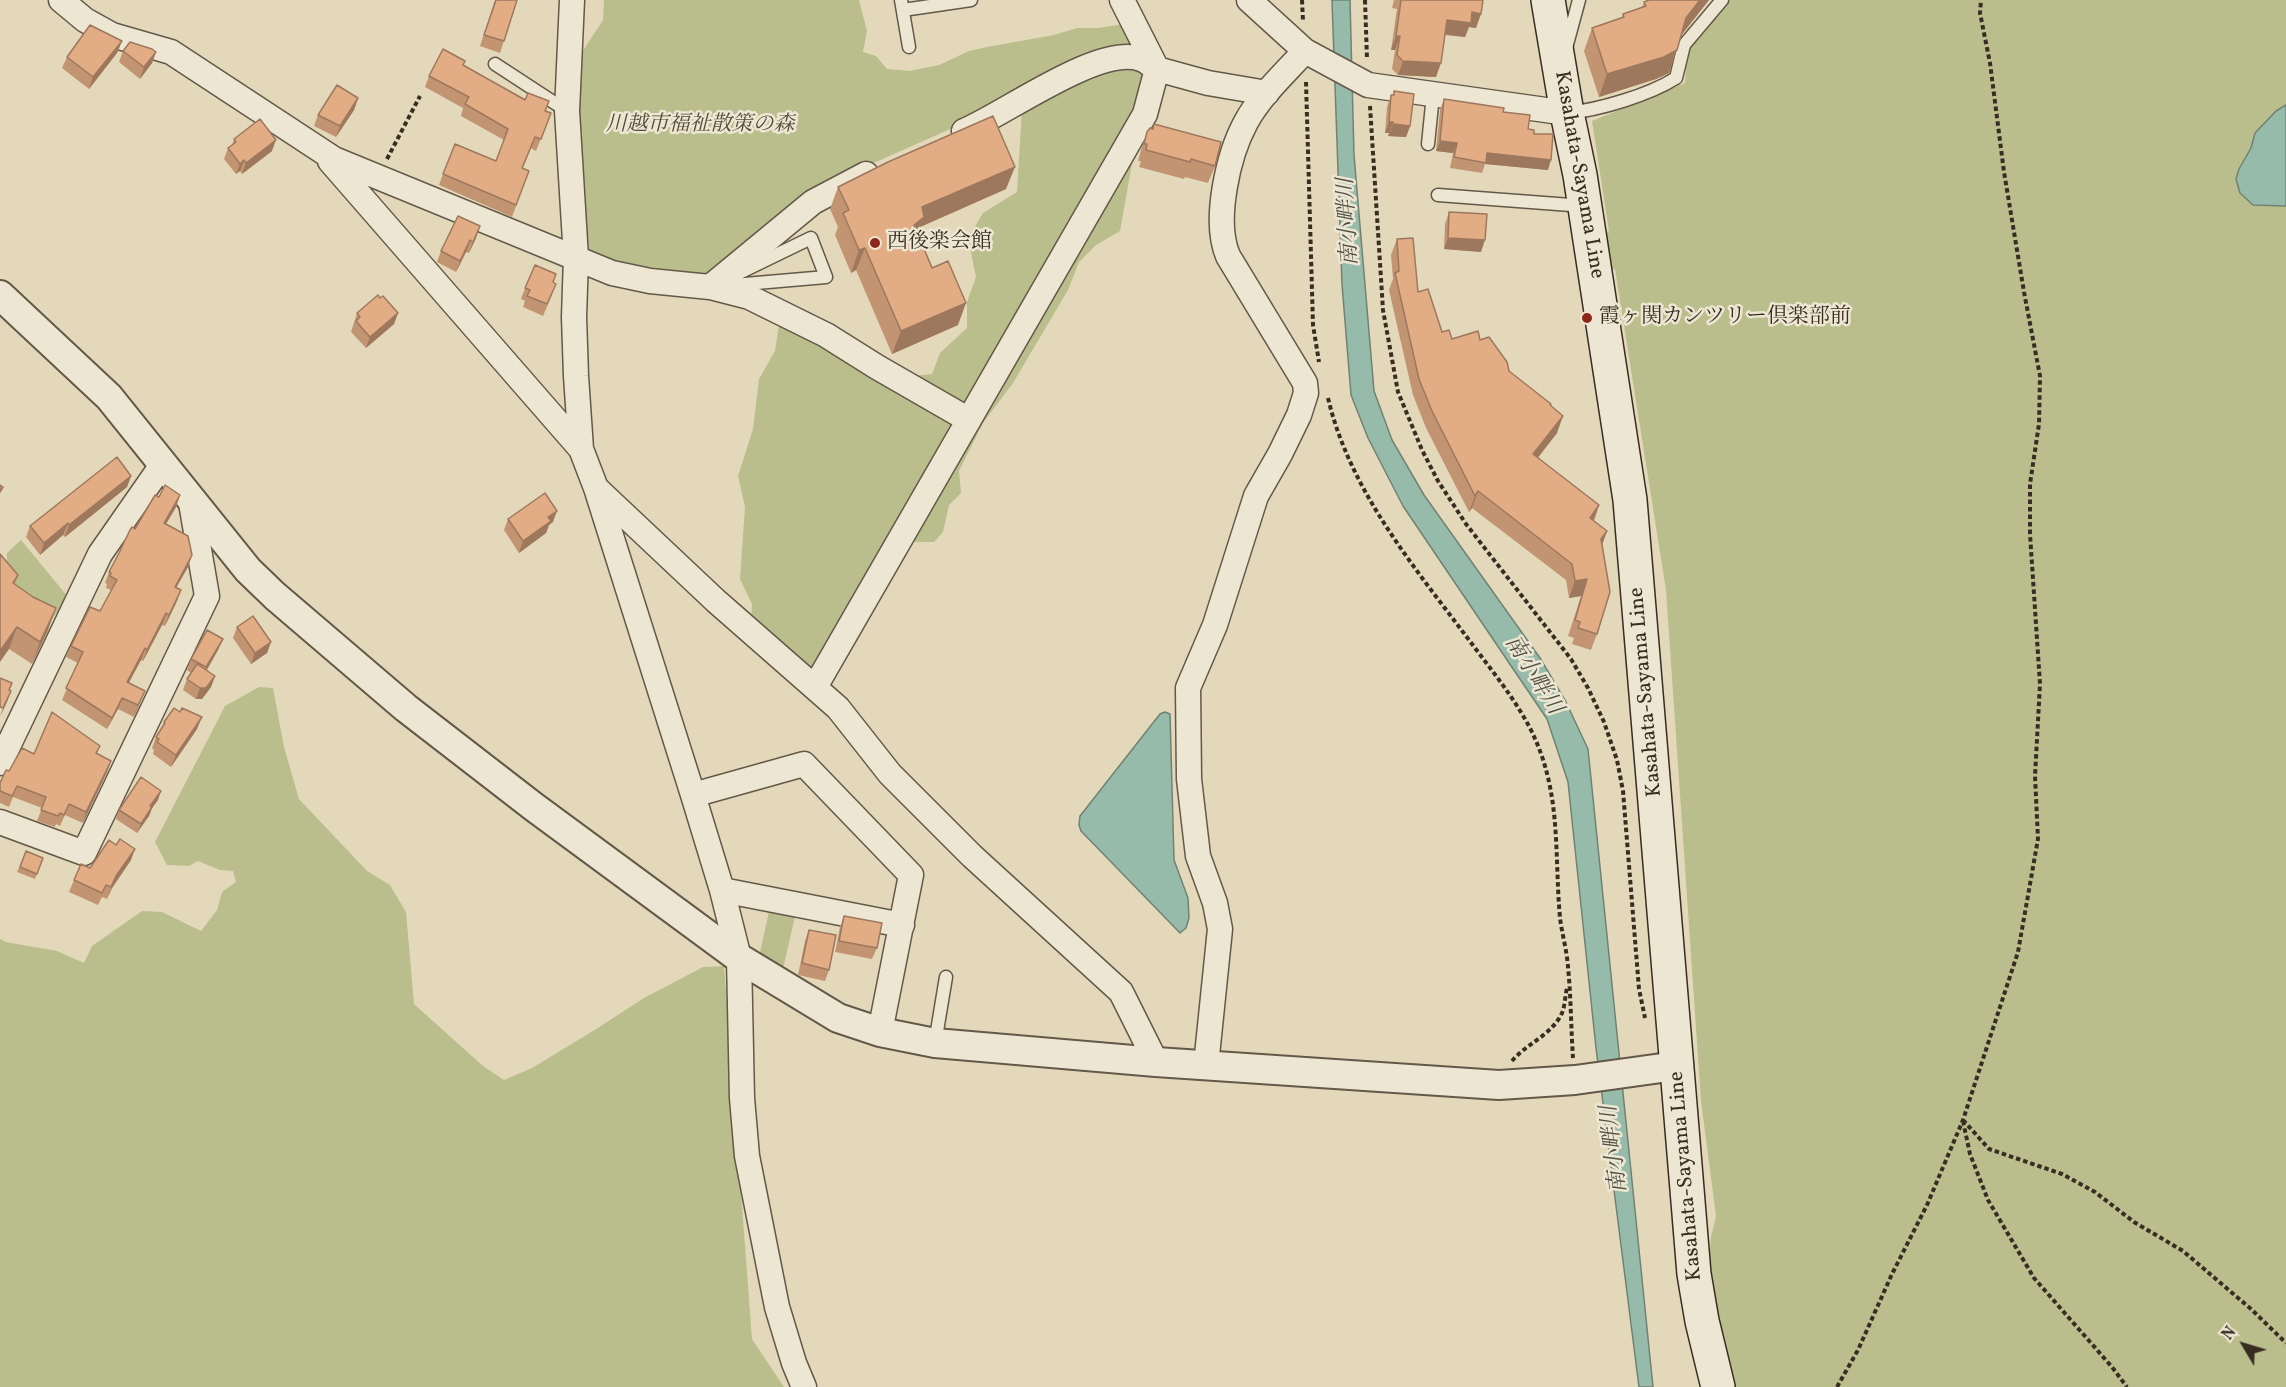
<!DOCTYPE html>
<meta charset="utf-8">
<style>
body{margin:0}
#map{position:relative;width:2286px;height:1387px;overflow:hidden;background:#e3d9ba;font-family:Vollkorn,serif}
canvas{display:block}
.north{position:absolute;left:2214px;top:1315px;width:60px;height:60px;-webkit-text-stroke:4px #ede6d2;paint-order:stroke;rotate:308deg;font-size:16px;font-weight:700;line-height:24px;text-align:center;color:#392d23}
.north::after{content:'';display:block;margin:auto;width:21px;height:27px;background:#392d23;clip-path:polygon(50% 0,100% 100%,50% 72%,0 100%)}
</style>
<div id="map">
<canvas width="2286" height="1387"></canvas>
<div class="north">N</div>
</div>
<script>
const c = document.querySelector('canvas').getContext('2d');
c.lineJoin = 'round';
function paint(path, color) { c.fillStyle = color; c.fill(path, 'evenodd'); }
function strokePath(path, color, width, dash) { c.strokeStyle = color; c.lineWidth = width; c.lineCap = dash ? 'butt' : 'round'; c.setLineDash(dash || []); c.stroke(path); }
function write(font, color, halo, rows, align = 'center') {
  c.font = font + ' Vollkorn,"Noto Serif JP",serif'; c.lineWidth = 5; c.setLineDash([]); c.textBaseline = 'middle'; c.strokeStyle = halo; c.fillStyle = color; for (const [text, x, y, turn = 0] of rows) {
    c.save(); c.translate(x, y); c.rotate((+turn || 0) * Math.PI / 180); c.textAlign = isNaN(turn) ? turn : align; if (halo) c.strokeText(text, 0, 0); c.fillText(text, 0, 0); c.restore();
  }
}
const green = new Path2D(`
 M 604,0 L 859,0 L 867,31 L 863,52 L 876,56 L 887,69 L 910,71 L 939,65 L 969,51 L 987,47 L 1054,35 L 1077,28 L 1098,28 L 1124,24 L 1148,74 L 1120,231 L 1096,245 L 1079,262 L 1068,290 L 1013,383 L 983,423 L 959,471 L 961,493 L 949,505 L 943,532 L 934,542 L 913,542 L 897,566 L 860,636 L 831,668 L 789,680 L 751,623 L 752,604 L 740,579 L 745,507 L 738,476 L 753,429 L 759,379 L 775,351 L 779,325 L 796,312 L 913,376 L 932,374 L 940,353 L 967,328 L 967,302 L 976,277 L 968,238 L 983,213 L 1017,192 L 1022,109 L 959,125 L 856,171 L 707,276 L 686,276 L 595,259 L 578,241 L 577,60 L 603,20 Z
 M 1728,0 L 2286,0 L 2286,1387 L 1733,1387 L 1708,1272 L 1711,1237 L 1716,1216 L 1701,1101 L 1666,590 L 1615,269 L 1610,270 L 1605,233 L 1609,231 L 1592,121 L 1685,83 L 1687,50 Z
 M 21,540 L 68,597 L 47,626 L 6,574 L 7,553 Z
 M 259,687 L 273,688 L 284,747 L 299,799 L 367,871 L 390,885 L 406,912 L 414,1004 L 483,1066 L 504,1080 L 532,1068 L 593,1031 L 644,998 L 703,967 L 724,966 L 752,1339 L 784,1387 L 0,1387 L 0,939 L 6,942 L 57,951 L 84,963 L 92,946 L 142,911 L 162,912 L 201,931 L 217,910 L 222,892 L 236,882 L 233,871 L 220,870 L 198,861 L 189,866 L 167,865 L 155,842 L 225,706 Z
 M 770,907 L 796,912 L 782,973 L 759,957 Z`);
const water = new Path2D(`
 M 1332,0 L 1350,0 L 1354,155 L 1374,391 L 1392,440 L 1424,495 L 1540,658 L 1566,702 L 1588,749 L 1653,1387 L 1639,1387 L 1596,1048 L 1568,782 L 1547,719 L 1403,506 L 1368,438 L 1351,395 L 1342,284 Z
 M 2286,105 L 2286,206 L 2253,205 L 2240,193 L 2236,179 L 2239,169 L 2251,148 L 2255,133 L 2276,111 Z
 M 1165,712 L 1170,714 L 1174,860 L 1188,898 L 1189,918 L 1186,928 L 1180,933 L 1081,831 L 1079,825 L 1080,816 L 1160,714 Z`);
const path = new Path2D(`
 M 1302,0 L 1303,21
 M 1365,0 L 1367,59
 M 1306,82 L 1313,325 L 1319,362
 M 1370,106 L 1383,310 L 1398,392 L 1422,450 L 1438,481 L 1466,524 L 1571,659 L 1588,688 L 1604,722 L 1617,760 L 1623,791 L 1639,989 L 1645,1018
 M 387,159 L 420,96
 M 1328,398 C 1350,492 1416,569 1472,644 C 1493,672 1515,699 1531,730 C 1562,793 1554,851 1560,918 C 1562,934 1567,951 1568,967 C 1571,997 1571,1028 1573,1058
 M 1512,1061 C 1527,1043 1552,1035 1562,1013 C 1565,1006 1565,996 1567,988
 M 1963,1120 L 1989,1149 L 2062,1174 L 2095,1192 L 2134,1222 L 2183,1251 L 2251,1309 L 2286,1343
 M 1963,1121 L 1970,1154 L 1988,1200 L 2034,1278 L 2112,1367 L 2127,1387
 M 1837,1387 L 1858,1350 L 1892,1274 L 1927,1205 L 1963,1120 L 2018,952 L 2038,839 L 2035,776 L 2040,684 L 2030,534 L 2030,484 L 2039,424 L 2040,376 L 2024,292 L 2004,172 L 1990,63 L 1980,13 L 1981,0`);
const service = new Path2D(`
 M 901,0 L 909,47
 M 903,10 L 971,0
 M 1566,48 L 1579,0
 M 495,64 L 567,111
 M 1567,113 C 1599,110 1649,95 1676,78 L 1684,45 L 1722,0
 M 1428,144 L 1433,95
 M 1438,195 L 1584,206
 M 811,238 L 826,277 L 710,287 Z
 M 935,1043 L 946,977`);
const minor = new Path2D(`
 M 61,0 L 85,20 L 112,35 L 171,52 L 334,159 L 612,273 L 650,281 L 710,287 L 749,297 L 826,335 L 877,367 L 969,420
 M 572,0 L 567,111 L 576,258 L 574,317 L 576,376 L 581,449 L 596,488 L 693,795 L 722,890 L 739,958 L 742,1098 L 747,1156 L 777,1307 L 794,1363 L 804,1387
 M 1122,0 L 1157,69
 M 1249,0 L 1305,51 L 1368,85 L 1567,113
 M 964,131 C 1005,114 1099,44 1141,59 C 1147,61 1152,66 1157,69
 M 330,161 L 581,449
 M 710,287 L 813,202 L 866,174
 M 596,488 L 716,601 L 838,708 L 890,774 L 972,856 L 1121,992 L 1156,1062
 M 815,687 L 1145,114 L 1157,69 L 1208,83 L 1267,93
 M 0,763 L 100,554 L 162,465
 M 693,795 L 804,764 L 911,875 L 880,1032
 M 0,822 L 84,853 L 207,596 L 190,497
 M 722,890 L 902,925
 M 1206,1065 L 1220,929 L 1215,903 L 1198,856 L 1189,779 L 1188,688 L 1215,625 L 1256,496 L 1280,454 L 1299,415 L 1306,393 L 1305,383 L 1228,256 C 1213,221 1228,155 1246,122 C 1260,96 1285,73 1305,51`);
const tertiary = new Path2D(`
 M 0,295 L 109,397 L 248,570 L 275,596 L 406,708 L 534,807 L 739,958 L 838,1018 L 880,1032 L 935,1043 L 1156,1062 L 1499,1085 L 1575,1080 L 1676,1066`);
const secondary = new Path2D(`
 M 1548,0 L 1567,113 L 1580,175 L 1630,500 L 1694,1274 L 1702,1321 L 1718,1387`);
const wall = new Path2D(`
 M 495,0 L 517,0 L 500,53 L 480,46 Z
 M 1394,0 L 1483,0 L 1476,28 L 1469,27 L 1465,37 L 1445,35 L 1436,77 L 1398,75 L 1392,69 L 1395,50 L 1391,50 L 1397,9 L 1392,8 Z
 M 1649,0 L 1709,0 L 1681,36 L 1669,73 L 1656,79 L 1599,97 L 1584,51 L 1592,28 L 1622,17 L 1623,14 L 1642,8 L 1644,2 Z
 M 122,41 L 117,53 L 89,89 L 62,68 L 67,57 Z
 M 123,51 L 156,52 L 152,63 L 140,79 L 119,62 Z
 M 463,65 L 551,113 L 536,151 L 531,148 L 523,168 L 529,171 L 512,217 L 439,185 L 443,174 L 496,161 L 504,140 L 461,116 L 463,108 L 425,87 L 429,76 Z
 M 1394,91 L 1410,126 L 1406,137 L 1388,136 L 1389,133 L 1385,133 L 1387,107 L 1391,95 L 1393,95 Z
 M 358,98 L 354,110 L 336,137 L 314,126 L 318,115 Z
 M 1444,99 L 1503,112 L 1534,134 L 1548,170 L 1485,164 L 1482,173 L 1450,168 L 1453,153 L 1436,151 L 1440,110 Z
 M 1154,124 L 1215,166 L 1208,183 L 1185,177 L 1184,179 L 1139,167 L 1141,161 L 1138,161 L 1141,150 L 1147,132 L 1153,129 Z
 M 234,139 L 272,151 L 242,174 L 240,171 L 236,174 L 224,159 L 228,148 L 232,145 Z
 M 838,187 L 1006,189 L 920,227 L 918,234 L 958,325 L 892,354 L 856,270 L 851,273 L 835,235 L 838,227 L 830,209 Z
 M 1449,212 L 1481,252 L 1444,249 L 1445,224 Z
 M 476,238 L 469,253 L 466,252 L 456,272 L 437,262 L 441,251 Z
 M 1397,239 L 1418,292 L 1442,332 L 1452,339 L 1480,340 L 1509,371 L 1550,406 L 1557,433 L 1538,458 L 1599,505 L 1594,521 L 1607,531 L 1602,544 L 1597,634 L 1591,650 L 1572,644 L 1574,638 L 1568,636 L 1581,596 L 1569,598 L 1566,580 L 1472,508 L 1469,512 L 1426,428 L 1413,395 L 1389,290 L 1393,279 L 1391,255 Z
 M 553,282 L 552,295 L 543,316 L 523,307 L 525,301 L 521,299 L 525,288 Z
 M 357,313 L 398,313 L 394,324 L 366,348 L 351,332 Z
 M 131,476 L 127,487 L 65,537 L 63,535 L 40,555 L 26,537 L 30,526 Z
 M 180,495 L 176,507 L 166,524 L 192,555 L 188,567 L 176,588 L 177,601 L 165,626 L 162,625 L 143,661 L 141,660 L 128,683 L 145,691 L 134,717 L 118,709 L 107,729 L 62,700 L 78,663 L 66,657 L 71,646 L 100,611 L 111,590 L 106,588 L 107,584 L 105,583 L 109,572 L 135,529 L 159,497 Z
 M 508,519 L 553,522 L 549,525 L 546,533 L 519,553 L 504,530 Z
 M 0,554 L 18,575 L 15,584 L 48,630 L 32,664 L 9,649 Z
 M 237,627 L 271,642 L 267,653 L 251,664 L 233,638 Z
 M 223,639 L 218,650 L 207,670 L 215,676 L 211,687 L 202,699 L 196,699 L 183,690 L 187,679 L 191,673 L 187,670 L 191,659 Z
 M 180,712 L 197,729 L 171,767 L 153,754 L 154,750 L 152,748 L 156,737 L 161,729 L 164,722 Z
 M 100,746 L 97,753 L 111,761 L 107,772 L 83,823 L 65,815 L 60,826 L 56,824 L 55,827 L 37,821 L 42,808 L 13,797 L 9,807 L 0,803 L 0,783 L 9,771 L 34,754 Z
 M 158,800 L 152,808 L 149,816 L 137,833 L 116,819 L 119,810 Z
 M 26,851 L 43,858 L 35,879 L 17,872 Z
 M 131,860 L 112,888 L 107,899 L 102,897 L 98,905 L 69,892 L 74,880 L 90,868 Z
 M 844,916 L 877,948 L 872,959 L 835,952 L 840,927 Z
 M 809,930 L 829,970 L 825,981 L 798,975 L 805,941 Z`);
const shadedWall = new Path2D(`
 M 1700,0 L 1709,0 L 1677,40 L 1686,18 Z
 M 1472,12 L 1481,14 L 1476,28 L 1469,27 L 1465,37 L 1441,34 L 1447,20 Z
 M 1396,36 L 1400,36 L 1395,50 L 1391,50 Z
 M 122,41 L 117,53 L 89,89 L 93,77 Z
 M 1677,50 L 1669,73 L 1656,79 L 1599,97 L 1607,74 Z
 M 156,52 L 152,63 L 140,79 L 144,67 Z
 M 1403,61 L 1441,63 L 1436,77 L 1398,75 Z
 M 358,98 L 354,110 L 336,137 L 340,126 Z
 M 1389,122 L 1393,122 L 1389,133 L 1385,133 Z
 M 1393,124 L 1410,126 L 1406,137 L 1388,136 Z
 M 276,140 L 272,151 L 242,174 L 246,163 Z
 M 1440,141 L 1457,143 L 1453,153 L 1436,151 Z
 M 1487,153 L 1551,160 L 1548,170 L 1485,164 Z
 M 244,160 L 240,171 L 236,174 L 240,164 Z
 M 1015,167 L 1006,189 L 920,227 L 916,239 L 914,225 L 922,207 Z
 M 480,226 L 476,238 L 469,253 L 473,242 Z
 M 1448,238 L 1485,240 L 1481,252 L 1444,249 Z
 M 470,240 L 466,252 L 456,272 L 460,261 Z
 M 865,248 L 856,270 L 851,273 L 859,250 Z
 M 966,303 L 958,325 L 892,354 L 901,331 Z
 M 398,313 L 394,324 L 366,348 L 370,337 Z
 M 1563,416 L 1557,433 L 1527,471 L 1533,454 Z
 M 131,476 L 127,487 L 65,537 L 69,525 Z
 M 1478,491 L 1472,508 L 1469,512 L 1475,496 Z
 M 180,495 L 176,507 L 160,534 L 164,523 Z
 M 1599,505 L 1593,522 L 1590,518 Z
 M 557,511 L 553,522 L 549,525 L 546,533 L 519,553 L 523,541 L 548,517 Z
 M 68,523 L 63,535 L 40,555 L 44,543 Z
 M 1607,531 L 1601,548 L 1601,539 Z
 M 192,555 L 188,567 L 170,598 L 175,587 Z
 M 1587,579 L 1581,596 L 1569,598 L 1575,581 Z
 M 181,590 L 177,601 L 165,626 L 169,615 Z
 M 56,608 L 48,630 L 32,664 L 40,642 Z
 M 166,613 L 162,625 L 143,661 L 147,650 Z
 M 17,627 L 9,649 L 0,662 L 0,651 Z
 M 223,639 L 218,650 L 202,678 L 206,667 Z
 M 271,642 L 267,653 L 251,664 L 255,653 Z
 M 145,648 L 141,660 L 123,694 L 127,682 Z
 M 215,676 L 211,687 L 202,699 L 196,699 L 200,688 Z
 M 11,691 L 7,702 L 0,717 L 3,708 Z
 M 145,691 L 140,702 L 134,717 L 138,705 Z
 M 122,698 L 118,709 L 107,729 L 112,718 Z
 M 202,717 L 197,729 L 171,767 L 176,755 Z
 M 111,761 L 107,772 L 83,823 L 86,812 Z
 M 161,791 L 158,800 L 152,808 L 149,816 L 137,833 L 141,824 L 150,806 Z
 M 135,849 L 131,860 L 112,888 L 107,899 L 116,876 Z`);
const building = new Path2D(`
 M 496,0 L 517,0 L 504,41 L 484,35 Z
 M 1401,0 L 1483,0 L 1481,14 L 1472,12 L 1471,23 L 1447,20 L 1441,63 L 1403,61 L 1397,55 L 1400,36 L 1396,36 Z
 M 1649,0 L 1700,0 L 1686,18 L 1677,50 L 1664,57 L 1607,74 L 1592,28 L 1624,17 L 1623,14 L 1646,6 L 1644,2 Z
 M 90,25 L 122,41 L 93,77 L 67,57 Z
 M 130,42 L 152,49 L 156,52 L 144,67 L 123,51 Z
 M 443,49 L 465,61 L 463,65 L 525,100 L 528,93 L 549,101 L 545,111 L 551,113 L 541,139 L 535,137 L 522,168 L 529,171 L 516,205 L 443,174 L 455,144 L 496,161 L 508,129 L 465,104 L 469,97 L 429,76 Z
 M 337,85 L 358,98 L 340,126 L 318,115 Z
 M 1394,91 L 1414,94 L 1410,126 L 1393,124 L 1393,122 L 1389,122 L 1391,95 L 1394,95 Z
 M 1444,99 L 1504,108 L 1503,112 L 1530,115 L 1528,129 L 1534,130 L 1534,134 L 1553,134 L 1551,160 L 1487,153 L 1486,163 L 1454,157 L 1457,143 L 1440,141 Z
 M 993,116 L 1015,167 L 922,207 L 924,217 L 914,225 L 932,268 L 948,261 L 966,303 L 901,331 L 865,248 L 859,250 L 843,213 L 849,210 L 838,187 L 888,162 Z
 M 260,119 L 276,140 L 246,163 L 244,160 L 240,164 L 228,148 L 236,142 L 234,139 Z
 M 1154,124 L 1221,142 L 1215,166 L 1191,159 L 1190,162 L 1146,150 L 1147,144 L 1144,144 L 1147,132 L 1150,128 L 1153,129 Z
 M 1449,212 L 1487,214 L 1485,240 L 1448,238 Z
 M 458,216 L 480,226 L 473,242 L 470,240 L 460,261 L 441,251 Z
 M 1413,238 L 1418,292 L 1428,289 L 1442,332 L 1449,330 L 1452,339 L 1478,331 L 1480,340 L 1489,337 L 1507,362 L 1509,371 L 1551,404 L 1550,405 L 1563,416 L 1533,454 L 1599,505 L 1590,518 L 1607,531 L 1601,539 L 1610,592 L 1597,634 L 1578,628 L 1580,622 L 1575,620 L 1587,579 L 1575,581 L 1572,564 L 1478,491 L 1475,496 L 1432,411 L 1419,379 L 1395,273 L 1399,271 L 1397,239 Z
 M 535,265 L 556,274 L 553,282 L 556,284 L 547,304 L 527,296 L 530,290 L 525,288 Z
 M 378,295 L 380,298 L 383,296 L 398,313 L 370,337 L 356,321 L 360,317 L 357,313 Z
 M 117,457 L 131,476 L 69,525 L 68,523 L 44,543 L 30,526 Z
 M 0,485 L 3,487 L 0,492 Z
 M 165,485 L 180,495 L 164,523 L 188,536 L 192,555 L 175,587 L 181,590 L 169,615 L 166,613 L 147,650 L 145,648 L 127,682 L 145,691 L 138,705 L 122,698 L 112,718 L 66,688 L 83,652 L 71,646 L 90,607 L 100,611 L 117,580 L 110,576 L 111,573 L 109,572 L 119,553 L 130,530 L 132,527 L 135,529 L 155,495 L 159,497 Z
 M 545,493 L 557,511 L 548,517 L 551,521 L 523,541 L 508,519 Z
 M 0,554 L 18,575 L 13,583 L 33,597 L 56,608 L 40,642 L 17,627 L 0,651 Z
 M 253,616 L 271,642 L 255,653 L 237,627 Z
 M 207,630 L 223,639 L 206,667 L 191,659 Z
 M 197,664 L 215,676 L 206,688 L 200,688 L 187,679 Z
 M 0,678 L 12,683 L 9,690 L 11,691 L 3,708 L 0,707 Z
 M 174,708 L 180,712 L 182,708 L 202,717 L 176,755 L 157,742 L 159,739 L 156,737 L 165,723 L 164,722 Z
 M 52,712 L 100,746 L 96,753 L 111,761 L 86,812 L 69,804 L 64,815 L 60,813 L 58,816 L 41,810 L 46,797 L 17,786 L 12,796 L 0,791 L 0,783 L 6,770 L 9,771 L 22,748 L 34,754 Z
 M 141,777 L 161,791 L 150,806 L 152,807 L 141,824 L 119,810 Z
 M 120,839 L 135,849 L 116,876 L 111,887 L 106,885 L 102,893 L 74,880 L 81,864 L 90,868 L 109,840 L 116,845 Z
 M 26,851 L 43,858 L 37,874 L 20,867 Z
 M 844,916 L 882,923 L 877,948 L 839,941 Z
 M 809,930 L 836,935 L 829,970 L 802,963 Z`);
const markers = [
 [875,243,6,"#8f2418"],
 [1587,318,6,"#8f2418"]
];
const parkNames = [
 ["川越市福祉散策の森",700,126]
];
const streetNames = [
 ["Kasahata-Sayama Line",1578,175,80],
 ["Kasahata-Sayama Line",1647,692,-95],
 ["Kasahata-Sayama Line",1687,1176,-95]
];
const poiNames = [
 ["西後楽会館",887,243],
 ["霞ヶ関カンツリー倶楽部前",1599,318]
];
const waterNames = [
 ["南小畔川",1350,222,-93],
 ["南小畔川",1532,676,58],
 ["南小畔川",1616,1149,-97]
];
paint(green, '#b9be8c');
paint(water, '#96bbaa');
strokePath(water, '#718274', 1.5);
strokePath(service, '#645849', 15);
strokePath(minor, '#645849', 27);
strokePath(tertiary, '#645849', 32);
strokePath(secondary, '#392d23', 36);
strokePath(path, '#392d23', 4, [4.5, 3]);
strokePath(service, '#ede6d2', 12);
strokePath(minor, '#ede6d2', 24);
strokePath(tertiary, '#ede6d2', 28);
strokePath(secondary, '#ede6d2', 33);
paint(wall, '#c29472');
paint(shadedWall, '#9e785d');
paint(building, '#e2ac85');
strokePath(building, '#9e785d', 1.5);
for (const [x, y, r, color] of markers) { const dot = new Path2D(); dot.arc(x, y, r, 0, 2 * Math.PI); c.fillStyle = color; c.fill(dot); strokePath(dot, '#ede6d2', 2); }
write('italic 21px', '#534a38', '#ede6d2', parkNames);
write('21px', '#392d23', '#ede6d2', streetNames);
write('21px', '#392d23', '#ede6d2', poiNames, 'left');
write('italic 22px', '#505045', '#ede6d2', waterNames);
</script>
